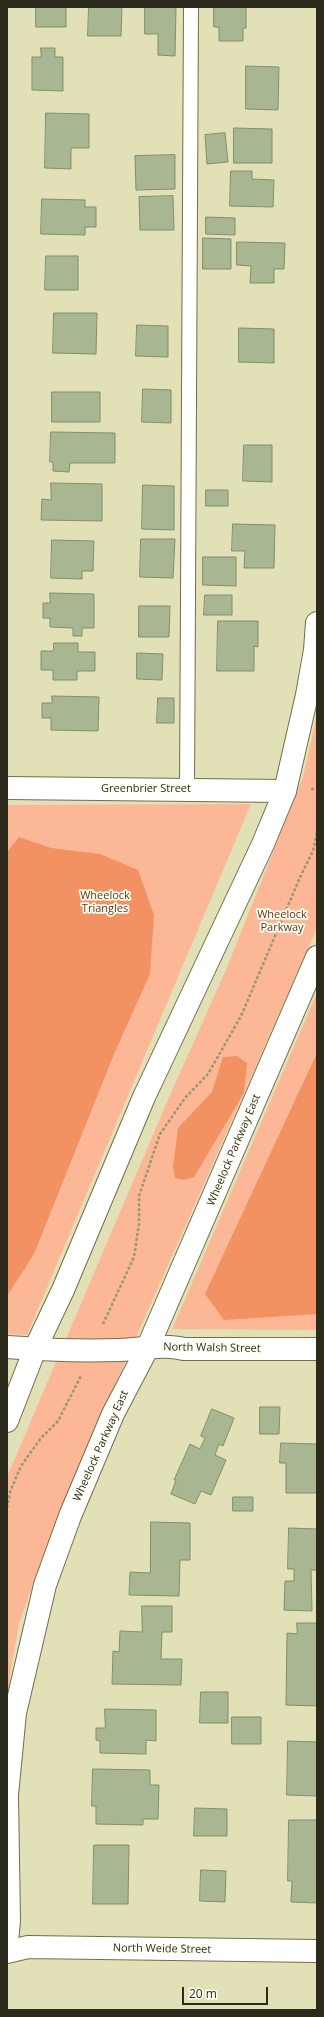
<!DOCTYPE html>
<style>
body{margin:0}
#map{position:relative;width:324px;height:2017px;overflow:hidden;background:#e1e0b7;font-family:"Open Sans",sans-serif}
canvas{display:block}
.frame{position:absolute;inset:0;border:8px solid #2c2b1b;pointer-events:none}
.scale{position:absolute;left:182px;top:1987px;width:86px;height:18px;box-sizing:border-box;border:2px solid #2c2b1b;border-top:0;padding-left:5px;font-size:12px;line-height:14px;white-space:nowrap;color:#2c2b1b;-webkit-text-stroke:3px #fffff3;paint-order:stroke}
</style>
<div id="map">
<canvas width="324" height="2017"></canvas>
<div class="frame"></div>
<div class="scale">20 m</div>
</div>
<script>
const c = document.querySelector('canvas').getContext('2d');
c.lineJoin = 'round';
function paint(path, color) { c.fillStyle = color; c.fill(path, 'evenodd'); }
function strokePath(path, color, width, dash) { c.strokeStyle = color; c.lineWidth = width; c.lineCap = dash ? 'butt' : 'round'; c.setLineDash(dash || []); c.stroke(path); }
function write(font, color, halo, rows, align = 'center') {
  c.font = font + ' "Open Sans",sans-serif'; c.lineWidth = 3.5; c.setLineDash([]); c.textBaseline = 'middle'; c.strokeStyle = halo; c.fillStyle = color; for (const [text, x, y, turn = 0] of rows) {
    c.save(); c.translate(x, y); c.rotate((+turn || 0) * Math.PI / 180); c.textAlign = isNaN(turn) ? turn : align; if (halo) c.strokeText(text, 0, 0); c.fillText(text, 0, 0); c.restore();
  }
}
const green = new Path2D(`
 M 317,715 L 317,928 L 81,1462 L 44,1552 L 19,1624 L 10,1673 L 7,1714 L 7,1477 L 167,1102 L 226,970 L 303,777 Z
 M 251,804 L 27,1335 L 7,1334 L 7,805 Z
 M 317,993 L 317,1330 L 172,1329 Z`);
const forest = new Path2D(`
 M 19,837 L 51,848 L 100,854 L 138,870 L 154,915 L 150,974 L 114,1054 L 34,1254 L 7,1296 L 7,852 Z
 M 317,1053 L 317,1314 L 224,1320 L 205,1294 Z
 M 237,1056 L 247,1063 L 244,1093 L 194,1177 L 184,1180 L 175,1178 L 173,1167 L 178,1128 L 212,1092 L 223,1057 Z`);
const building = new Path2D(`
 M 36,7 L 66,7 L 66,27 L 36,27 Z
 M 89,7 L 122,7 L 121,36 L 88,36 Z
 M 145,7 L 176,7 L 175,56 L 158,55 L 158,34 L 145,34 Z
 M 214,7 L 246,7 L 246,28 L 243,28 L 243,41 L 219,41 L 219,27 L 214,27 Z
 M 41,48 L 55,48 L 55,57 L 63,57 L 63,91 L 32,90 L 32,57 L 41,57 Z
 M 246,66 L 279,67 L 278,110 L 246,109 Z
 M 46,113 L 89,114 L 89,148 L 71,148 L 71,169 L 45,168 Z
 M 234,128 L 272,129 L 272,163 L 234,163 Z
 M 225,133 L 228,162 L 207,164 L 205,135 Z
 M 175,155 L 175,189 L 136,190 L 135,156 Z
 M 231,171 L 252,171 L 252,179 L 274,180 L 273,207 L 230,206 Z
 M 173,196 L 174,230 L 140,230 L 139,197 Z
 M 42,199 L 85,200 L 85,207 L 96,207 L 96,227 L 85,227 L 85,235 L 41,234 Z
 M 206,217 L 235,218 L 235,235 L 206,234 Z
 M 203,238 L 231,239 L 231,269 L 203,269 Z
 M 237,242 L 285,243 L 284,269 L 274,269 L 274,283 L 250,283 L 251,266 L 237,265 Z
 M 46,256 L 78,256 L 78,290 L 45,290 Z
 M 54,313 L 97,313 L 96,354 L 53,353 Z
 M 137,325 L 168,326 L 168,357 L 136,356 Z
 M 239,328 L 274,329 L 274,363 L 239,362 Z
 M 143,389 L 171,390 L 171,423 L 142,422 Z
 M 52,392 L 100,392 L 100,422 L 52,422 Z
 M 51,432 L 115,433 L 115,463 L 70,463 L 69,472 L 53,471 L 53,462 L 50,462 Z
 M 244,445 L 272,445 L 272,482 L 243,481 Z
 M 51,483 L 102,484 L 102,521 L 41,520 L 42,499 L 51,500 Z
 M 143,485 L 174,486 L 174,530 L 142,529 Z
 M 206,490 L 228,490 L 228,506 L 206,506 Z
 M 233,524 L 275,525 L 274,568 L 244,568 L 245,551 L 232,551 Z
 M 141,539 L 175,539 L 173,578 L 140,577 Z
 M 52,540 L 94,541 L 93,571 L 82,571 L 82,579 L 51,578 Z
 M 203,557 L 236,557 L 236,586 L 203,585 Z
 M 50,593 L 94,594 L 94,628 L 82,628 L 82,636 L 73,636 L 73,628 L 50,627 L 50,618 L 43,618 L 43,603 L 50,603 Z
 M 205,595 L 232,595 L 232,615 L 204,615 Z
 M 139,606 L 170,606 L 169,637 L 139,637 Z
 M 218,621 L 258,621 L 258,647 L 254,646 L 254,671 L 217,671 Z
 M 54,643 L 78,643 L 78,652 L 95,652 L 95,671 L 77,671 L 77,680 L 53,680 L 53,670 L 41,670 L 41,651 L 53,651 Z
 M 137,653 L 163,654 L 162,680 L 137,679 Z
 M 52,696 L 99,697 L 98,731 L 51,730 L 51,718 L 42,718 L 42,703 L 52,703 Z
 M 158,698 L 174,698 L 174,723 L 157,723 Z
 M 260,1407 L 280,1407 L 279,1434 L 260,1434 Z
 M 212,1409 L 234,1418 L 223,1446 L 219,1444 L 215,1455 L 226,1460 L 211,1495 L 201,1491 L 195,1504 L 171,1494 L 176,1480 L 174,1480 L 190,1444 L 200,1449 L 205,1438 L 201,1436 Z
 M 281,1443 L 317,1444 L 317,1493 L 286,1493 L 286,1463 L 280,1463 Z
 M 233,1497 L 253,1497 L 253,1511 L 233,1511 Z
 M 151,1522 L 190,1523 L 190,1560 L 180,1560 L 179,1596 L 129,1595 L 130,1572 L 150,1573 Z
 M 289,1528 L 317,1529 L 317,1570 L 311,1570 L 312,1611 L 284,1610 L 285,1581 L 294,1581 L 294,1569 L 288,1569 Z
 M 142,1606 L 172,1606 L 172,1632 L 162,1632 L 161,1659 L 182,1659 L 181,1685 L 112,1684 L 113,1651 L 119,1652 L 120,1631 L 142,1632 Z
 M 297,1623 L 317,1623 L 317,1706 L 286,1705 L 287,1633 L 297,1634 Z
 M 201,1692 L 228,1692 L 228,1723 L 200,1723 Z
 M 105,1709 L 156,1710 L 156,1741 L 146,1740 L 146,1754 L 100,1753 L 100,1741 L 96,1740 L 96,1728 L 105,1728 Z
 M 232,1717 L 261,1717 L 261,1744 L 232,1744 Z
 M 288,1741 L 317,1742 L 317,1796 L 287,1795 Z
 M 93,1769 L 150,1770 L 150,1785 L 159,1785 L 158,1819 L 143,1819 L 143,1825 L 96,1824 L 96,1806 L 92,1806 Z
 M 195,1808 L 227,1809 L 227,1836 L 194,1836 Z
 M 289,1820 L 317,1820 L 317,1903 L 291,1902 L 292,1881 L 288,1881 Z
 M 94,1845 L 129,1845 L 128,1904 L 93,1904 Z
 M 201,1870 L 226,1871 L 225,1902 L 200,1901 Z`);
const path = new Path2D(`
 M 311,789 L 317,789
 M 103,1324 L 134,1257 L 139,1224 L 139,1196 L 160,1134 L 185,1098 L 208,1074 L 241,1016 L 301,875 L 313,851 L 317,833
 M 7,1508 L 10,1492 L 21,1466 L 41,1438 L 58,1421 L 81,1376`);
const lane = new Path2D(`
 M 187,790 L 191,7`);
const street = new Path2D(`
 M 7,788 L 285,791
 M 7,1347 C 45,1350 83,1351 120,1350 C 142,1349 164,1344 184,1349 L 317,1349
 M 7,1952 L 28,1947 L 317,1951`);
const secondary = new Path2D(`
 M 7,1421 L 35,1349 L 63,1290 L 144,1097 L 263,844 L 285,791 L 307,695 L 315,650 L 317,623
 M 7,1941 L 9,1921 L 7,1795 L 15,1713 L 45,1585 L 70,1516 L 113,1414 L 147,1349 L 317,957`);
const streetNames = [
 ["Greenbrier Street",146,789],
 ["Wheelock Parkway East",234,1150,-67],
 ["North Walsh Street",212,1348,1],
 ["Wheelock Parkway East",101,1446,-66],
 ["North Weide Street",162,1949,1]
];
const parkNames = [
 ["Wheelock",105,896],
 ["Triangles",105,909],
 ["Wheelock",282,915],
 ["Parkway",282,928]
];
paint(green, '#fcb797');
paint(forest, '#f29162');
paint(building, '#a8b792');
strokePath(building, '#818f6c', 1);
strokePath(lane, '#716f4a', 16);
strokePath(street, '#716f4a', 24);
strokePath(secondary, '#716f4a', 24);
strokePath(path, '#989778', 2.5, [3, 2]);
strokePath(lane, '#fff', 14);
strokePath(street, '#fff', 22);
strokePath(secondary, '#fff', 22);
write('11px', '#2c2b1b', '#fffff3', streetNames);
write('11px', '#63321a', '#fffff3', parkNames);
</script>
